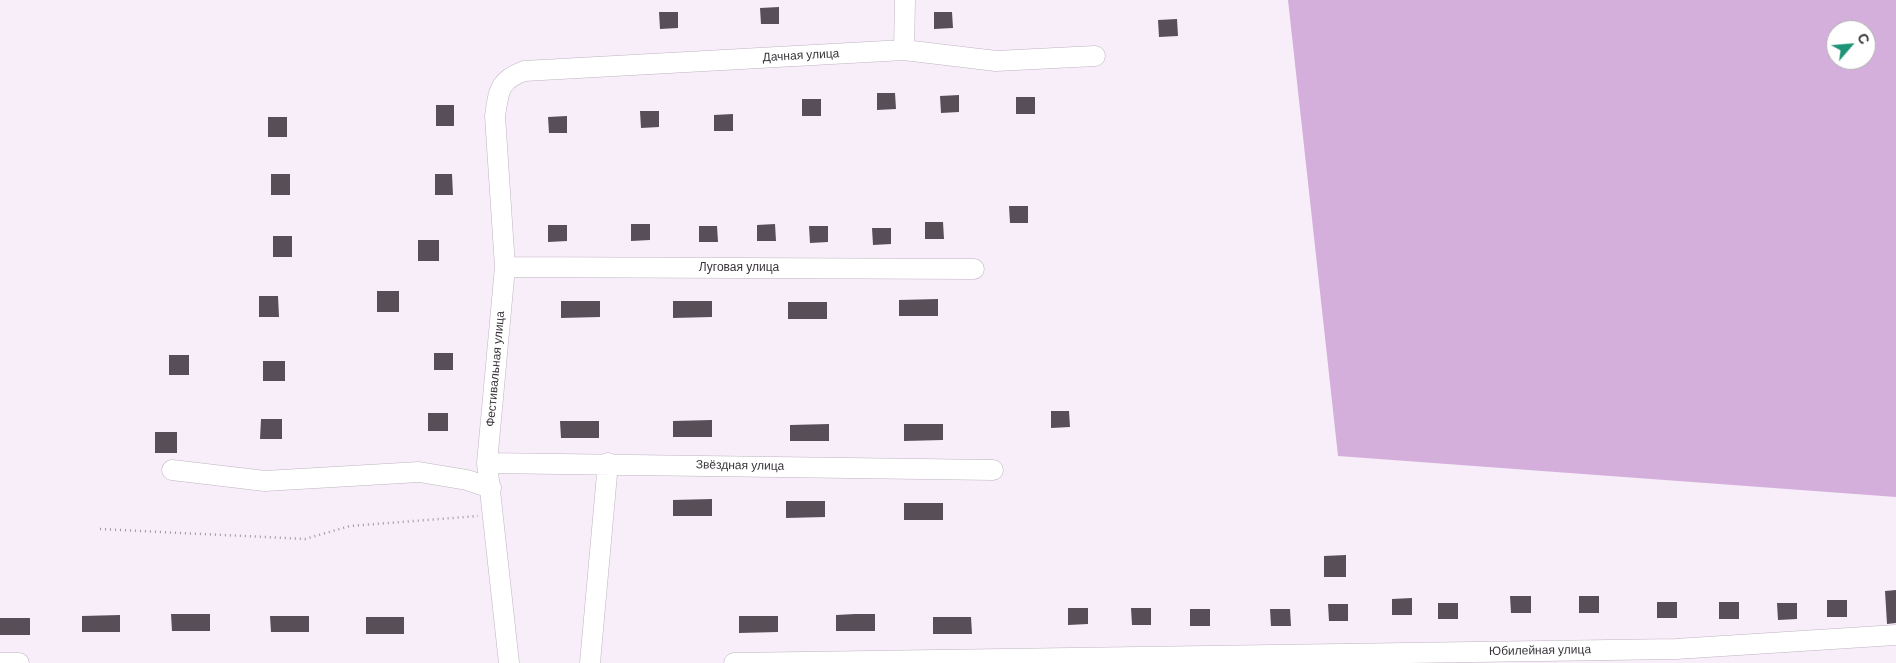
<!DOCTYPE html>
<meta charset="utf-8">
<style>
body{margin:0}
#map{position:relative;width:1896px;height:663px;overflow:hidden;background:#f8eefa;font-family:"DM Sans",sans-serif}
canvas{display:block}
.north{position:absolute;left:1826px;top:20px;width:50px;height:50px;box-sizing:border-box;background:#fff;border:1px solid #b0aeb0;border-radius:50%;rotate:63deg;font-size:14px;font-weight:700;line-height:20px;text-align:center;color:#39353a}
.north::after{content:'';display:block;margin:auto;width:18px;height:22px;background:#1f9376;clip-path:polygon(50% 0,100% 100%,50% 72%,0 100%)}
</style>
<div id="map">
<canvas width="1896" height="663"></canvas>
<div class="north">С</div>
</div>
<script>
const c = document.querySelector('canvas').getContext('2d');
c.lineJoin = 'round';
function paint(path, color) { c.fillStyle = color; c.fill(path, 'evenodd'); }
function strokePath(path, color, width, dash) { c.strokeStyle = color; c.lineWidth = width; c.lineCap = dash ? 'butt' : 'round'; c.setLineDash(dash || []); c.stroke(path); }
function write(font, color, halo, rows, align = 'center') {
  c.font = font + ' "DM Sans",sans-serif'; c.lineWidth = 5; c.setLineDash([]); c.textBaseline = 'middle'; c.strokeStyle = halo; c.fillStyle = color; for (const [text, x, y, turn = 0] of rows) {
    c.save(); c.translate(x, y); c.rotate((+turn || 0) * Math.PI / 180); c.textAlign = isNaN(turn) ? turn : align; if (halo) c.strokeText(text, 0, 0); c.fillText(text, 0, 0); c.restore();
  }
}
const green = new Path2D(`
 M 1288,0 L 1896,0 L 1896,497 L 1338,456 ZM 1836,30 L 1866,30 L 1866,60 L 1836,60 Z`);
const building = new Path2D(`
 M 779,7 L 779,24 L 761,24 L 760,8 Z
 M 659,12 L 678,12 L 678,28 L 660,29 Z
 M 934,12 L 952,12 L 953,28 L 934,29 Z
 M 1177,19 L 1178,36 L 1159,37 L 1158,20 Z
 M 877,93 L 895,93 L 896,109 L 877,110 Z
 M 959,95 L 959,112 L 941,113 L 940,96 Z
 M 1016,97 L 1035,97 L 1035,114 L 1016,114 Z
 M 802,99 L 821,99 L 821,116 L 802,116 Z
 M 436,105 L 454,105 L 454,126 L 436,126 Z
 M 640,111 L 659,111 L 659,127 L 641,128 Z
 M 733,114 L 733,131 L 714,131 L 714,115 Z
 M 567,116 L 567,133 L 549,133 L 548,117 Z
 M 268,117 L 287,117 L 287,137 L 268,137 Z
 M 271,174 L 290,174 L 290,195 L 271,195 Z
 M 435,174 L 452,174 L 453,195 L 435,195 Z
 M 1009,206 L 1028,206 L 1028,223 L 1010,223 Z
 M 925,222 L 943,222 L 944,239 L 925,239 Z
 M 631,224 L 650,224 L 650,240 L 631,241 Z
 M 775,224 L 776,241 L 757,241 L 757,225 Z
 M 548,225 L 567,225 L 567,241 L 548,242 Z
 M 699,226 L 717,226 L 718,242 L 699,242 Z
 M 809,226 L 828,226 L 828,242 L 810,243 Z
 M 872,228 L 891,228 L 891,244 L 873,245 Z
 M 273,236 L 292,236 L 292,257 L 273,257 Z
 M 418,240 L 439,240 L 439,261 L 418,261 Z
 M 377,291 L 399,291 L 399,312 L 377,312 Z
 M 259,296 L 278,296 L 279,317 L 259,317 Z
 M 938,299 L 938,316 L 899,316 L 899,300 Z
 M 561,301 L 600,301 L 600,317 L 561,318 Z
 M 673,301 L 712,301 L 712,317 L 673,318 Z
 M 788,302 L 827,302 L 827,319 L 788,319 Z
 M 434,353 L 453,353 L 453,370 L 434,370 Z
 M 169,355 L 189,355 L 189,375 L 169,375 Z
 M 263,361 L 285,361 L 285,381 L 263,381 Z
 M 1051,411 L 1069,411 L 1070,427 L 1051,428 Z
 M 428,413 L 448,413 L 448,431 L 428,431 Z
 M 261,419 L 282,419 L 282,439 L 260,439 Z
 M 712,420 L 712,437 L 673,437 L 673,421 Z
 M 560,421 L 599,421 L 599,438 L 561,438 Z
 M 829,424 L 829,441 L 790,441 L 790,425 Z
 M 904,424 L 943,424 L 943,440 L 904,441 Z
 M 155,432 L 177,432 L 177,453 L 155,453 Z
 M 712,499 L 712,516 L 673,516 L 673,500 Z
 M 786,501 L 825,501 L 825,517 L 786,518 Z
 M 904,503 L 943,503 L 943,520 L 904,520 Z
 M 1346,555 L 1346,577 L 1324,577 L 1324,556 Z
 M 1896,590 L 1896,623 L 1887,624 L 1885,591 Z
 M 1510,596 L 1531,596 L 1531,613 L 1511,613 Z
 M 1579,596 L 1599,596 L 1599,613 L 1579,613 Z
 M 1412,598 L 1412,615 L 1392,615 L 1392,599 Z
 M 1827,600 L 1847,600 L 1847,617 L 1827,617 Z
 M 1657,602 L 1677,602 L 1677,618 L 1657,618 Z
 M 1719,602 L 1739,602 L 1739,619 L 1719,619 Z
 M 1438,603 L 1458,603 L 1458,619 L 1438,619 Z
 M 1777,603 L 1797,603 L 1797,619 L 1778,620 Z
 M 1328,604 L 1348,604 L 1348,621 L 1329,621 Z
 M 1068,608 L 1088,608 L 1088,624 L 1068,625 Z
 M 1131,608 L 1151,608 L 1151,625 L 1132,625 Z
 M 1190,609 L 1210,609 L 1210,626 L 1190,626 Z
 M 1270,609 L 1290,609 L 1291,626 L 1271,626 Z
 M 171,614 L 210,614 L 210,631 L 172,631 Z
 M 855,614 L 875,614 L 875,631 L 836,631 L 836,615 Z
 M 120,615 L 120,632 L 82,632 L 82,616 Z
 M 270,616 L 309,616 L 309,632 L 271,632 Z
 M 739,616 L 778,616 L 778,632 L 739,633 Z
 M 366,617 L 404,617 L 404,634 L 366,634 Z
 M 933,617 L 971,617 L 972,634 L 933,634 Z
 M 0,618 L 30,618 L 30,635 L 0,635 Z`);
const path = new Path2D(`
 M 100,529 L 305,539 L 350,526 L 478,516`);
const minor = new Path2D(`
 M 904,50 L 905,0
 M 505,267 L 974,269
 M 487,463 L 993,470
 M 172,470 L 265,481 L 419,472 L 467,480 L 491,488
 M 0,663 L 19,663
 M 509,663 L 487,463 L 505,267 L 495,116 C 499,91 498,81 524,71 L 904,50 L 996,61 L 1095,56
 M 590,663 L 608,463
 M 734,663 L 1676,649 L 1896,635`);
const streetNames = [
 ["Дачная улица",801,56,-3],
 ["Луговая улица",739,268],
 ["Фестивальная улица",496,369,-85],
 ["Звёздная улица",740,466,1],
 ["Юбилейная улица",1540,651,-1]
];
paint(green, '#d5afdc');
paint(building, '#574e58');
strokePath(minor, '#beb4c0', 21);
strokePath(path, '#9d959e', 2.5, [1, 4]);
strokePath(minor, '#fff', 20);
write('12px', '#39353a', '#fff', streetNames);
</script>
